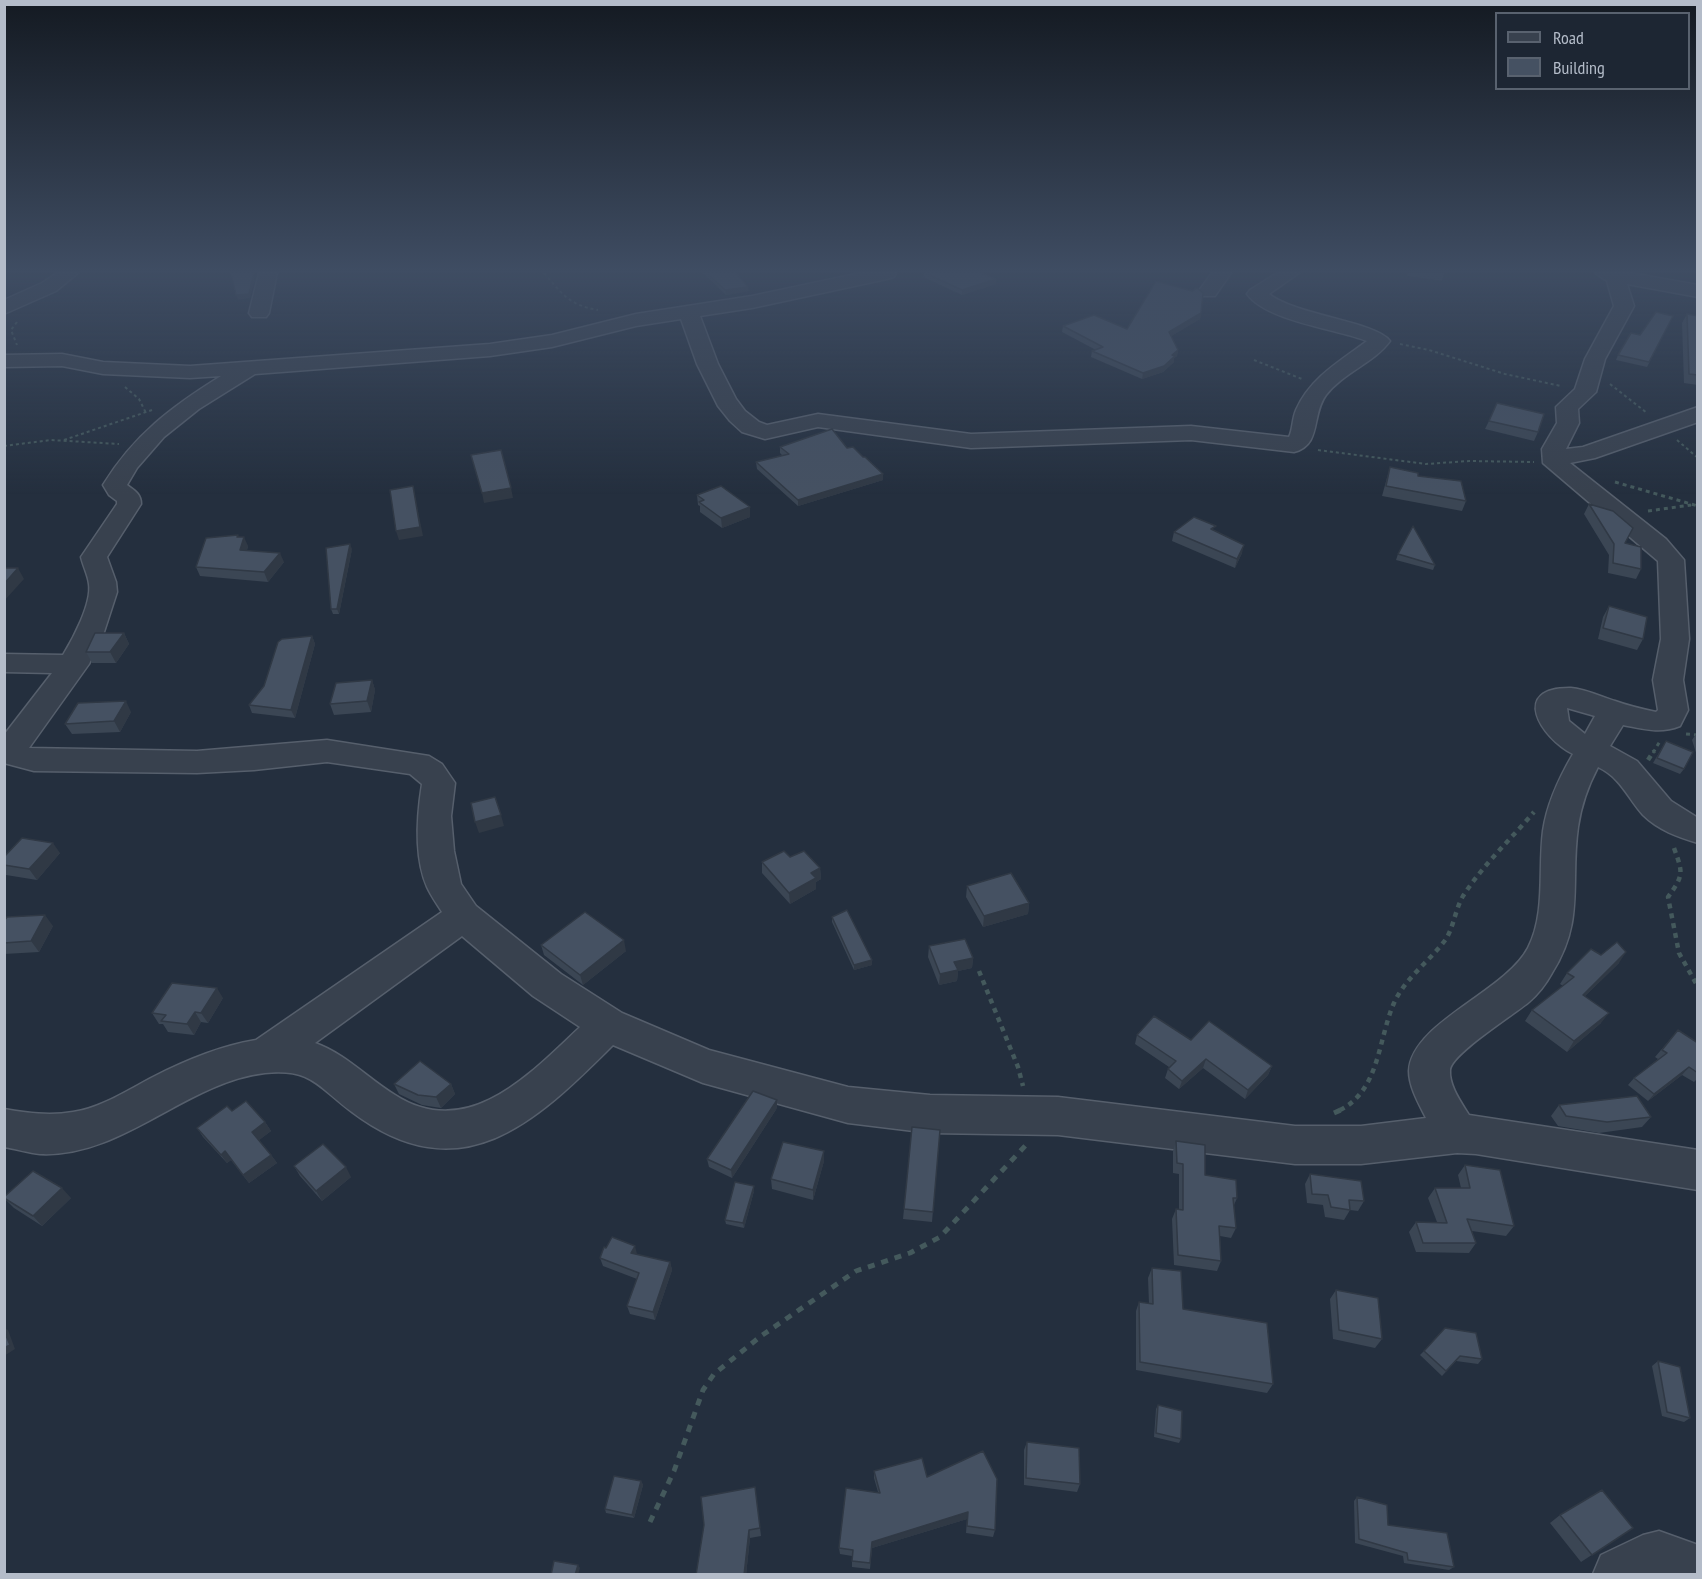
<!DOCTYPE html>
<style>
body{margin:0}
#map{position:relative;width:1702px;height:1579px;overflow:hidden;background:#242f3e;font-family:"PT Sans Narrow",sans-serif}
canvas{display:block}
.frame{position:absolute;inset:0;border:6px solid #b4bcc9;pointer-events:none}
.legend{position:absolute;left:1495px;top:12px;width:195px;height:78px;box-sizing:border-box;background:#1d2633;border:2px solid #59626f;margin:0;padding:8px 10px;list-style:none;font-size:18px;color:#b4bcc9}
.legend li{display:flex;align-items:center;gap:12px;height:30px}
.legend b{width:30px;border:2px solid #59626f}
</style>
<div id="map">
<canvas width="1702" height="1579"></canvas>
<div class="frame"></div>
<ul class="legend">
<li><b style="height:8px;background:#38414e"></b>Road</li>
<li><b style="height:16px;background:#455162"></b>Building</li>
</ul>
</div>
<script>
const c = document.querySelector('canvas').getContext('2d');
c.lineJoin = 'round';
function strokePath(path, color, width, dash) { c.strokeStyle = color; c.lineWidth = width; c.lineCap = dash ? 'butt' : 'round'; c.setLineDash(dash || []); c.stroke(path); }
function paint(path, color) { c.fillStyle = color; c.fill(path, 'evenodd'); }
const pathFar3 = new Path2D(`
 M 544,273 C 562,294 569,305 598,310
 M 17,322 L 11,330 L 17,345
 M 1400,344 L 1429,350 L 1505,374 L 1561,386
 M 1254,360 L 1302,379
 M 1610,384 L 1647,413
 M 125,387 L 139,399 L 146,413
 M 64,440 L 152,410
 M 1677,440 L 1698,458
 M 4,446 L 51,440 L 119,444
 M 1318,450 L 1426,464 L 1469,461 L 1534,462`);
const pathFar2 = new Path2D(`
 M 1615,482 L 1698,506
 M 1648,511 L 1691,505
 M 1686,734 L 1698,735
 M 1653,753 L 1660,741`);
const pathFar1 = new Path2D(`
 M 1648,760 L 1654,751
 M 1674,848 C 1683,873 1684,875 1668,897 L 1679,953 L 1698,987
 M 979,971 L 1018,1067 L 1023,1086
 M 1340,1110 C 1380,1090 1378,1039 1394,1003 C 1405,978 1430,961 1446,939 C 1454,926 1455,910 1463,896 C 1483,865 1510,840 1534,812`);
const path = new Path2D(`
 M 1334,1113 L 1343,1109
 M 650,1522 L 674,1471 L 703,1390 L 714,1374 L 761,1336 L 856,1271 L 910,1253 L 940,1237 L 1026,1145`);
const minor = new Path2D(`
 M 57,273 L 78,273 L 56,291 L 4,314 L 4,300 L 42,283 Z
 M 259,273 L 277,273 L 269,313 L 266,317 L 252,317 L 249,313 Z
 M 860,273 L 896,273 L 894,277 L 887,279 L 752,308 L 700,316 L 718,364 L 736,399 L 745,411 L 759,422 L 767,425 L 818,414 L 971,434 L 1191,426 L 1289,437 C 1293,429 1292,419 1296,410 C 1310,378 1340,361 1367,341 C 1337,329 1266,321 1247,294 L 1250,290 L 1277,273 L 1299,273 L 1269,294 C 1295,315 1377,322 1390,341 C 1375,362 1343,373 1326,395 C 1311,415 1322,445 1294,452 L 1191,440 L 971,448 L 818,427 L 765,439 L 742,432 L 730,421 L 718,406 L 697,364 L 681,319 L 636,326 L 552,347 L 490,356 L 255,374 L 199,409 L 164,437 L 137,468 L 127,485 C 135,491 141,494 141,504 L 107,557 L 116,582 L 117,592 L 104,632 L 89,664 L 29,748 L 197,751 L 327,740 L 429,756 L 442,764 L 455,783 L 451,816 L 454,851 L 461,884 L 476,906 L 561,974 L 622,1013 L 709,1050 L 848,1087 L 930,1095 L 1058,1097 L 1295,1126 L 1361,1126 L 1426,1118 C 1419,1104 1409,1087 1409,1071 C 1411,1023 1505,992 1528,948 C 1546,913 1538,869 1543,831 C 1547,803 1559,778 1573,754 C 1540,737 1510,687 1571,688 C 1585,689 1602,697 1615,701 C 1629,706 1642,709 1656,712 L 1658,710 L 1653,680 L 1661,639 L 1658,561 L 1543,463 L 1542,449 L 1557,423 L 1556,407 L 1575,389 L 1585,359 L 1614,306 L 1607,281 L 1595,273 L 1631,273 L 1698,285 L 1698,297 L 1627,284 L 1634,306 L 1605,359 L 1596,392 L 1578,409 L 1579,423 L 1566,449 L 1583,447 L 1698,407 L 1698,422 L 1595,458 L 1570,463 L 1666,539 L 1684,560 L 1689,639 L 1683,680 L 1688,710 L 1680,726 C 1660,734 1644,729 1623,725 L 1610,746 L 1637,761 L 1671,801 L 1698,818 L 1698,843 C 1678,837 1658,830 1643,815 C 1627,797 1621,778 1598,767 C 1588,786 1581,806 1578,827 C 1570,883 1585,921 1552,973 C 1546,984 1538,994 1529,1002 C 1515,1014 1451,1054 1450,1070 C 1449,1086 1461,1102 1469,1115 L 1698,1150 L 1698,1190 L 1476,1154 L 1457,1153 L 1361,1164 L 1295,1164 L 1058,1135 L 930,1133 L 848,1123 L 703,1083 L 613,1045 C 535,1123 461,1194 352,1112 C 318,1087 312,1068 265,1073 C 186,1082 122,1158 40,1154 C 29,1153 16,1149 4,1147 L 4,1109 C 28,1113 49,1116 73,1112 C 101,1108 128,1090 153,1077 C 186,1060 220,1046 256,1040 L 442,912 C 437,904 431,896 427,887 C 414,857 417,815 422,784 L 410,774 L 327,762 L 254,770 L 197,773 L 34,771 L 4,763 L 4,735 L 52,673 L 4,672 L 4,654 L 63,655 C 73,639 92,603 89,584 C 88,575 83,566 81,557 L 117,504 L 117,501 L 109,495 L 103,485 C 134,435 171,407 221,376 L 190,378 L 103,374 L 62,366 L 4,367 L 4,355 L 62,354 L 103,362 L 190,366 L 490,344 L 552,335 L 636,314 L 752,296 ZM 1567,708 L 1595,716 L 1585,734 L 1569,721 ZM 462,936 L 533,996 L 580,1027 C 530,1074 468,1142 395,1095 C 367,1078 346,1054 315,1043 Z
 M 1212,273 L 1231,273 L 1215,296 L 1201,296 L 1198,292 Z
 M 1659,1531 L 1698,1545 L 1698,1574 L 1593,1574 L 1601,1555 L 1643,1535 Z`);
const wall = new Path2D(`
 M 703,273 L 736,273 L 749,291 L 726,295 Z
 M 924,273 L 980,273 L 996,279 L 996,284 L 962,295 L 923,277 Z
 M 1408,273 L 1444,273 L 1442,281 L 1407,276 Z
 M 1201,313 L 1200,319 L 1171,336 L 1178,350 L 1177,356 L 1174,358 L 1174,362 L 1163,372 L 1142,379 L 1091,357 L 1092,351 L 1096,350 L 1062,332 L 1063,326 L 1127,329 Z
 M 1687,314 L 1698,316 L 1698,385 L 1684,383 L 1682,323 Z
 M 1673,316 L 1647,367 L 1616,360 L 1618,355 L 1640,335 Z
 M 1489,421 L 1538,432 L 1534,441 L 1485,429 Z
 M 780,447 L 847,448 L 883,474 L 883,480 L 798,506 L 757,469 L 756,462 L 783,456 L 780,453 Z
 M 1390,467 L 1418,476 L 1466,501 L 1462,511 L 1382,496 Z
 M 697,495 L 750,507 L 750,517 L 722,528 L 700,512 L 700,506 L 698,505 Z
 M 1589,504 L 1625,543 L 1641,569 L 1636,579 L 1608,573 L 1609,555 L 1584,514 Z
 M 1215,531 L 1242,553 L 1235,568 L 1172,541 L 1174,532 Z
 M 239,537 L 248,546 L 247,550 L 284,562 L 268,582 L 200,576 L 196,567 Z
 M 352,549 L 339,614 L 333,614 L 331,609 Z
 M 1398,554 L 1435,565 L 1433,570 L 1396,560 Z
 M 1609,606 L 1643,639 L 1637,650 L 1598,639 L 1603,617 Z
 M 124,633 L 129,644 L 116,663 L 92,663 L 86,652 Z
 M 312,636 L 315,644 L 295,718 L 252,713 L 249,705 L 264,686 Z
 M 372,680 L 375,690 L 371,712 L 334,715 L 330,704 Z
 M 131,712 L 120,732 L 72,734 L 65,724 Z
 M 1696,734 L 1698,734 L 1698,759 L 1692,740 Z
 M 1666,741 L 1684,769 L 1680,774 L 1653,763 Z
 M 60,853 L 37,880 L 6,875 L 4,873 L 4,857 Z
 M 790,857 L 820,868 L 821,879 L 816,882 L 816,889 L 790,904 L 762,873 L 762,862 Z
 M 967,886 L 1029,903 L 1028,914 L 983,927 L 966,897 Z
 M 832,917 L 872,960 L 872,965 L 854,970 L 832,922 Z
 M 4,921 L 53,926 L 39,952 L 4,954 Z
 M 541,945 L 626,951 L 583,985 L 544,955 Z
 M 929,946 L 973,958 L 972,968 L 958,971 L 957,981 L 939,985 L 928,957 Z
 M 1601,955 L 1619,963 L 1585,996 L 1601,1023 L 1567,1052 L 1525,1021 L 1532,1010 L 1563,986 L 1560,984 L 1567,973 Z
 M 223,998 L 208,1023 L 201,1022 L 194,1035 L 168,1032 L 163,1024 L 159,1024 L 152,1013 Z
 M 1678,1030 L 1698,1043 L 1698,1078 L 1694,1082 L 1682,1075 L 1648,1101 L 1628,1085 L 1634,1078 L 1658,1059 L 1655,1057 Z
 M 1137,1035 L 1191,1040 L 1272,1066 L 1268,1075 L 1245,1099 L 1203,1068 L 1179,1089 L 1165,1078 L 1168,1069 L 1169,1067 L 1135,1044 Z
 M 394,1084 L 451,1084 L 455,1094 L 441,1108 L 422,1105 L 399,1094 Z
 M 1559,1105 L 1651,1117 L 1642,1127 L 1599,1133 L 1558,1126 L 1551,1116 Z
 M 777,1108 L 732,1178 L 709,1167 L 707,1159 Z
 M 232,1111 L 265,1122 L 271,1131 L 259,1140 L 271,1155 L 277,1163 L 249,1183 L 231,1160 L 227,1163 L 203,1137 L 197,1128 Z
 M 912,1127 L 940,1130 L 932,1222 L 903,1219 Z
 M 1176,1141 L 1205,1175 L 1237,1198 L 1234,1205 L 1236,1228 L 1231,1238 L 1220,1236 L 1221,1261 L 1217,1271 L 1174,1265 L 1172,1219 L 1176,1209 L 1179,1209 L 1179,1174 L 1173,1173 L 1173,1151 Z
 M 824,1151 L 824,1161 L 813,1200 L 772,1189 L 771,1179 Z
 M 1465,1165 L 1514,1226 L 1506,1236 L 1472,1231 L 1476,1243 L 1469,1253 L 1416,1252 L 1409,1232 L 1416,1222 L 1437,1222 L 1428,1198 L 1435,1188 L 1461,1188 L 1458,1175 Z
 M 294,1166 L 351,1177 L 322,1201 L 300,1176 Z
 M 1310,1174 L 1364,1201 L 1358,1211 L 1350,1210 L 1344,1220 L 1325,1217 L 1323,1205 L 1307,1203 L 1305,1184 Z
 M 754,1191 L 744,1228 L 726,1224 L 725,1220 Z
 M 4,1198 L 71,1198 L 42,1226 L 14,1208 Z
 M 637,1254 L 670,1262 L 672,1270 L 655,1320 L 630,1314 L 627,1306 L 637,1279 L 603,1266 L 600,1258 Z
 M 1152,1268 L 1183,1309 L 1273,1384 L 1267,1393 L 1136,1370 L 1136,1311 L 1139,1302 L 1149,1304 L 1148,1278 Z
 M 1336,1290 L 1382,1339 L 1375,1348 L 1333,1339 L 1330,1299 Z
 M 1424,1351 L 1482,1359 L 1478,1364 L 1456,1361 L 1442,1376 L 1420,1355 Z
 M 1658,1361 L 1690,1418 L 1684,1422 L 1662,1416 L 1652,1366 Z
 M 1158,1405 L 1181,1439 L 1179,1443 L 1154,1437 L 1156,1409 Z
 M 1027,1442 L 1080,1484 L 1077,1492 L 1024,1485 L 1024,1450 Z
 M 874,1471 L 927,1477 L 995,1530 L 993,1537 L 966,1533 L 967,1519 L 872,1548 L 870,1569 L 852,1567 L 852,1556 L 840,1554 L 839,1548 L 878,1492 L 874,1478 Z
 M 641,1481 L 643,1485 L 634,1518 L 606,1513 L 605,1509 Z
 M 755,1487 L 761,1536 L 750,1538 L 746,1575 L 696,1575 Z
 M 1357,1497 L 1388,1525 L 1454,1567 L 1449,1570 L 1404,1563 L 1403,1556 L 1355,1543 L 1354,1501 Z
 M 1560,1515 L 1633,1528 L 1581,1562 L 1550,1523 Z`);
const shadedWall = new Path2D(`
 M 253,276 L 255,280 L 250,298 L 238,300 L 236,295 Z
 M 996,279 L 996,284 L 962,295 L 962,290 Z
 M 748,287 L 749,291 L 726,295 L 725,290 Z
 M 1201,313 L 1200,319 L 1168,338 L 1169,332 Z
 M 1178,350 L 1177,356 L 1174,358 L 1174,362 L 1163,372 L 1142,379 L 1143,373 L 1172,355 Z
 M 883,474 L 883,480 L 798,506 L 798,500 Z
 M 413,486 L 423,536 L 399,540 L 396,531 Z
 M 511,488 L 513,498 L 484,503 L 482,493 Z
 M 750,507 L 750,517 L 722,528 L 721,518 Z
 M 238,535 L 242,544 L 244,537 L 248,546 L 244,559 L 240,550 L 237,537 Z
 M 350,544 L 352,549 L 339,614 L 337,609 Z
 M 1244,545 L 1242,553 L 1235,568 L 1237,559 Z
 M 280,553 L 284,562 L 268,582 L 264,572 Z
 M 18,568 L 24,579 L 4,601 L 4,584 Z
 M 124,633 L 129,644 L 116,663 L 110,652 Z
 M 312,636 L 315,644 L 295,718 L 291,710 Z
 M 372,680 L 375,690 L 371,712 L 367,701 Z
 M 126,701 L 131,712 L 120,732 L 114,721 Z
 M 501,815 L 504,826 L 479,833 L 475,822 Z
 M 53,843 L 60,853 L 37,880 L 29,869 Z
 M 820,868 L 821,879 L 816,882 L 816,889 L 790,904 L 789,893 L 811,873 Z
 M 1029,903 L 1028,914 L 983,927 L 984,916 Z
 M 45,915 L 53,926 L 39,952 L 31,941 Z
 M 624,940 L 626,951 L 583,985 L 580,975 Z
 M 1626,952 L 1619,963 L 1576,1005 L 1583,995 Z
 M 973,958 L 972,968 L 958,971 L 957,981 L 939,985 L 940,974 L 954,962 Z
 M 872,960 L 872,965 L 854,970 L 854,965 Z
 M 217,988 L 223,998 L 208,1023 L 201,1013 Z
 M 195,1012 L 201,1022 L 194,1035 L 187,1024 Z
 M 1609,1013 L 1601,1023 L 1567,1052 L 1574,1041 Z
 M 1206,1059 L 1203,1068 L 1179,1089 L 1182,1081 Z
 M 1272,1066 L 1268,1075 L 1245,1099 L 1248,1090 Z
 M 1689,1067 L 1682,1075 L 1648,1101 L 1654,1094 Z
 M 451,1084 L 455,1094 L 441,1108 L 436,1097 Z
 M 777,1100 L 777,1108 L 732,1178 L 731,1170 Z
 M 265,1122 L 271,1131 L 258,1141 L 252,1132 Z
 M 225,1151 L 231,1160 L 227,1163 L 221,1155 Z
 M 824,1151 L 824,1161 L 813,1200 L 813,1190 Z
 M 271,1155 L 277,1163 L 249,1183 L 243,1175 Z
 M 346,1167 L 351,1177 L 322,1201 L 316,1191 Z
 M 754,1186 L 754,1191 L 744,1228 L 743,1223 Z
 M 62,1188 L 71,1198 L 42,1226 L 33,1216 Z
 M 635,1246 L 637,1254 L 633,1261 L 631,1253 Z
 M 670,1262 L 672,1270 L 655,1320 L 653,1312 Z
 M 4,1328 L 8,1330 L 15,1349 L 4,1356 Z
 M 641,1481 L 643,1485 L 634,1518 L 632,1515 Z
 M 968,1512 L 967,1519 L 872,1548 L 870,1569 L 872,1542 Z
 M 749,1530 L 750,1538 L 746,1575 L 744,1575 Z
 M 578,1565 L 580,1568 L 578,1575 L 575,1575 Z`);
const building = new Path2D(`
 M 231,273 L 253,273 L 253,276 L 249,294 L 236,295 Z
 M 707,273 L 736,273 L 748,287 L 725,290 Z
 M 925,273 L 980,273 L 996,279 L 962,290 Z
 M 1156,281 L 1192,291 L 1197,288 L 1203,293 L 1201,313 L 1169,332 L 1178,350 L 1172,355 L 1175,356 L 1164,366 L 1143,373 L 1092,351 L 1103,347 L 1063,326 L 1094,315 L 1127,329 Z
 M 1656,312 L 1673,316 L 1649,362 L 1618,355 L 1631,333 L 1640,335 Z
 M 1687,314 L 1698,316 L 1698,375 L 1689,374 Z
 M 1497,403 L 1544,414 L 1538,432 L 1489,421 Z
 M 832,429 L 847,448 L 853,447 L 863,457 L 865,457 L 883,474 L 798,500 L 756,462 L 789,454 L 780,447 Z
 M 501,450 L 511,488 L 482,493 L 471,455 Z
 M 1390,467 L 1418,473 L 1418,476 L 1461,481 L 1466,501 L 1386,486 Z
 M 413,486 L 420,527 L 396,531 L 390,490 Z
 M 721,486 L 750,507 L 721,518 L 699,502 L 704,500 L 697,495 Z
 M 1589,504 L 1613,511 L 1633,528 L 1625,543 L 1641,547 L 1641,569 L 1613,563 L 1614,544 Z
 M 1194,517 L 1216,526 L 1211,529 L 1244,545 L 1237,559 L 1174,532 Z
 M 1413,526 L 1435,565 L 1398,554 Z
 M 238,535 L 237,537 L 244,537 L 240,550 L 280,553 L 264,572 L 196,567 L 206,538 Z
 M 350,544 L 337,609 L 331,609 L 326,548 Z
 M 4,568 L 18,568 L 4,584 Z
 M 1609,606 L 1647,617 L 1643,639 L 1603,628 Z
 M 95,633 L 124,633 L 110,652 L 86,652 Z
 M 312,636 L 291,710 L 249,705 L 264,686 L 278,642 L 282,639 Z
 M 372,680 L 367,701 L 330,704 L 336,683 Z
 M 126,701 L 114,721 L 65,724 L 78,703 Z
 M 1666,741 L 1693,752 L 1684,769 L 1657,758 Z
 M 495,797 L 501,815 L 475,822 L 471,803 Z
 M 22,838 L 53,843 L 29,869 L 4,865 L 4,857 Z
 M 784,851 L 790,857 L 804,851 L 820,868 L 811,873 L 816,878 L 789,893 L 762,862 Z
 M 1011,873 L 1029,903 L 984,916 L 967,886 Z
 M 847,910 L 872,960 L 854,965 L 832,917 Z
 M 585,912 L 624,940 L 580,975 L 541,945 Z
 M 45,915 L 31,941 L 4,943 L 4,921 L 7,917 Z
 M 965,939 L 973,958 L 954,962 L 958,970 L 940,974 L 929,946 Z
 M 1617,942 L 1626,952 L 1583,995 L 1609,1013 L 1574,1041 L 1532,1010 L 1574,977 L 1567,973 L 1591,949 L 1601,955 Z
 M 172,983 L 217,988 L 201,1013 L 195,1012 L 187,1024 L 161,1021 L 166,1015 L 152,1013 Z
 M 1154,1016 L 1191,1040 L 1209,1021 L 1272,1066 L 1248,1090 L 1206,1059 L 1182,1081 L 1168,1069 L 1176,1061 L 1137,1035 Z
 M 1678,1030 L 1698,1043 L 1698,1073 L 1689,1067 L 1654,1094 L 1634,1078 L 1667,1053 L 1662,1050 Z
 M 420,1061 L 451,1084 L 436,1097 L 418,1095 L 394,1084 Z
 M 753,1091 L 777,1100 L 731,1170 L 707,1159 Z
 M 1637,1096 L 1651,1117 L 1607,1122 L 1566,1116 L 1559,1105 Z
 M 246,1101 L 265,1122 L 252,1132 L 271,1155 L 243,1175 L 225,1151 L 221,1155 L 197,1128 L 227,1106 L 232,1111 Z
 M 912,1127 L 940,1130 L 933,1212 L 904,1209 Z
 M 1176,1141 L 1205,1145 L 1205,1175 L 1236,1180 L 1237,1198 L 1233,1198 L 1236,1228 L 1219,1226 L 1221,1261 L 1178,1255 L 1176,1209 L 1183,1210 L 1183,1164 L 1177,1163 Z
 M 783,1142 L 824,1151 L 813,1190 L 771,1179 Z
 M 323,1144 L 346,1167 L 316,1191 L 294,1166 Z
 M 1465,1165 L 1500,1170 L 1514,1226 L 1467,1219 L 1476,1243 L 1423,1243 L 1416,1222 L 1447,1223 L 1435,1188 L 1470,1188 Z
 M 33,1171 L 62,1188 L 33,1216 L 4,1198 L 4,1197 Z
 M 1310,1174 L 1361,1181 L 1364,1201 L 1349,1200 L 1350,1210 L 1331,1207 L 1328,1195 L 1312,1194 Z
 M 735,1182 L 754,1186 L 743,1223 L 725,1220 Z
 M 612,1237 L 635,1246 L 631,1253 L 670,1262 L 653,1312 L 627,1306 L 639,1273 L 600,1258 L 604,1247 L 606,1248 Z
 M 1152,1268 L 1181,1271 L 1183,1309 L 1267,1323 L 1273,1384 L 1140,1362 L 1139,1302 L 1153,1304 Z
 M 1336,1290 L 1378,1298 L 1382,1339 L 1339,1330 Z
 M 1445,1328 L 1476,1333 L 1482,1359 L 1460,1356 L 1446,1371 L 1424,1351 Z
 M 4,1331 L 10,1345 L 4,1348 Z
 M 1658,1361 L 1680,1367 L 1690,1418 L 1667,1412 Z
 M 1158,1405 L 1182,1411 L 1181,1439 L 1156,1433 Z
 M 1027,1442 L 1079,1448 L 1080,1484 L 1026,1478 Z
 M 983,1451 L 997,1479 L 995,1530 L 967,1526 L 968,1512 L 872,1542 L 870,1563 L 852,1561 L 853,1550 L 839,1548 L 846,1488 L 880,1493 L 874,1471 L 922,1458 L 927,1477 Z
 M 614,1476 L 641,1481 L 632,1515 L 605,1509 Z
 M 755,1487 L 760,1528 L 749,1530 L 744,1575 L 696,1575 L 704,1525 L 701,1497 Z
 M 1602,1490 L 1633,1528 L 1592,1555 L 1560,1515 Z
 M 1357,1497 L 1387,1505 L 1388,1525 L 1447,1533 L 1454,1567 L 1408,1560 L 1407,1553 L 1359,1539 Z
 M 554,1561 L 578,1565 L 575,1575 L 551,1575 Z`);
strokePath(minor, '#565f6c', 3);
strokePath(pathFar3, '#44595c', 2, [3, 3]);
strokePath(pathFar2, '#44595c', 3, [4, 4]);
strokePath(pathFar1, '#44595c', 4.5, [5, 5]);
strokePath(path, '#44595c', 5, [7, 7]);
paint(minor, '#38414e');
paint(wall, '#3b4654');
paint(shadedWall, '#303945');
paint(building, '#455162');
strokePath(building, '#303945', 1.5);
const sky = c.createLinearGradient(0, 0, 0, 494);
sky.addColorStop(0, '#141a22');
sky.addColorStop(0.55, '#3f4d63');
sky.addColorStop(1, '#3f4d6300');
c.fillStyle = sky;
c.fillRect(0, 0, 1702, 494);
</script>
